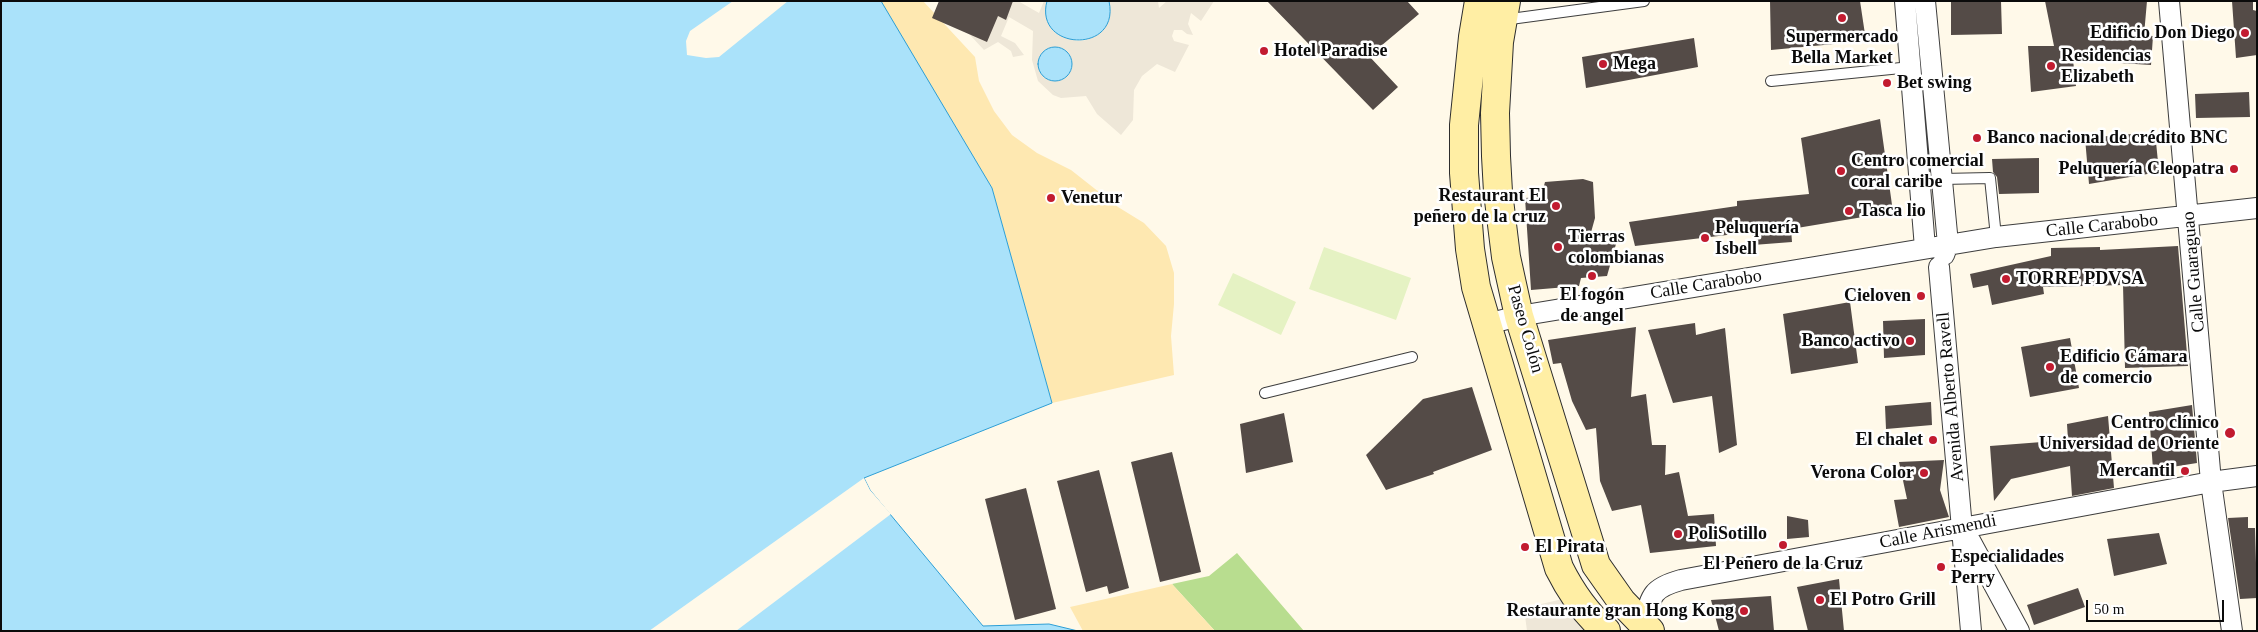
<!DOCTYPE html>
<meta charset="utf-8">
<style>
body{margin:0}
#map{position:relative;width:2258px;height:632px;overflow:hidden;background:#fff9e9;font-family:"Times New Roman",serif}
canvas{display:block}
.frame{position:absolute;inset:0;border:2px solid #0b0b0b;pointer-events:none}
.scale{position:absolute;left:2086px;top:600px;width:138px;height:22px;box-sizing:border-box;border:2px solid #0b0b0b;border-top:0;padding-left:6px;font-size:15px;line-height:18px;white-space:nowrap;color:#0b0b0b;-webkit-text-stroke:4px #fff;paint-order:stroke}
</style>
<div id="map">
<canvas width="2258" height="632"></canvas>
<div class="frame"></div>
<div class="scale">50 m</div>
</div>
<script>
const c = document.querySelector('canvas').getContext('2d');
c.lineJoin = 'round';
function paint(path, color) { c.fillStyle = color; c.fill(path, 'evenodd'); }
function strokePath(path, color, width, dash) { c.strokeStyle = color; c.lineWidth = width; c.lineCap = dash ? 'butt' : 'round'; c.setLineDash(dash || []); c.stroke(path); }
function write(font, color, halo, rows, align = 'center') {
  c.font = font + ' "Times New Roman",serif'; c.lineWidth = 5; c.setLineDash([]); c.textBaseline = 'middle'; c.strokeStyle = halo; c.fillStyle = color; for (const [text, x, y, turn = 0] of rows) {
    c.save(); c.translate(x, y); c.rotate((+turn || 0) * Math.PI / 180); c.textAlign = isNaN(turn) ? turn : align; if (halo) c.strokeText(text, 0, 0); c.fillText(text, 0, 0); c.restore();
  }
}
const forest = new Path2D(`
 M 1237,553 L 1304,631 L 1215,631 L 1172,584 L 1209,576 Z`);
const sand = new Path2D(`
 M 878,1 L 923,1 L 975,57 L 979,81 L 994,111 L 1012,135 L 1037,153 L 1071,170 L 1118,207 L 1144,223 L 1166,246 L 1174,273 L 1174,304 L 1171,336 L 1174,375 L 1052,403 L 992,188 Z
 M 1172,584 L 1215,631 L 1083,631 L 1070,607 Z`);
const pitch = new Path2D(`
 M 1324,247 L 1411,278 L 1396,320 L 1309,289 Z
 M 1233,273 L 1296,302 L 1281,335 L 1218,305 Z`);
const plaza = new Path2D(`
 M 946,1 L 1018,1 L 1039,13 L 1044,1 L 1047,1 L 1046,6 L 1057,34 L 1077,41 L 1087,40 L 1097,35 L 1104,28 L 1109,18 L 1109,1 L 1158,1 L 1159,8 L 1167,1 L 1214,1 L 1201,21 L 1191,13 L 1188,24 L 1193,35 L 1187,34 L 1182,30 L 1174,30 L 1172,36 L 1174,41 L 1189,45 L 1175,72 L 1157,64 L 1142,76 L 1134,90 L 1133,120 L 1121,135 L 1097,114 L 1086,96 L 1061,98 L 1053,95 L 1038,81 L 1032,60 L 1033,31 L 1009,17 L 1001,36 L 1015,43 L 1024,55 L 1013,57 L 1011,51 L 998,42 L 984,50 L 944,7 ZM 1047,49 L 1068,53 L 1072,64 L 1072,69 L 1044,78 L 1039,68 L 1040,57 Z
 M 1567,598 L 1591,631 L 1527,631 L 1524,608 Z`);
const water = new Path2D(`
 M 1,1 L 881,1 L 992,188 L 1052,403 L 864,478 L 870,490 L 983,626 L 1049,624 L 1078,631 L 1,631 Z
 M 1047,1 L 1109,1 C 1121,55 1033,51 1047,1 Z
 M1038 64a17 17 0 1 1 34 0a17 17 0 1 1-34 0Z`);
const pier = new Path2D(`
 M 733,1 L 788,1 L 719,57 L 706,58 L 687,55 L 686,41 L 690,31 Z
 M 864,478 L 870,490 L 891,514 L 736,631 L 649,631 Z`);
const building = new Path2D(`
 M 939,1 L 1013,1 L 1006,20 L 998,16 L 987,42 L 932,18 Z
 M 1267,1 L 1407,1 L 1419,14 L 1369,56 L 1398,87 L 1373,110 Z
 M 1770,1 L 1860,1 L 1866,41 L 1771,50 Z
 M 1951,1 L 2001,1 L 2002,34 L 1951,35 Z
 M 2045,1 L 2147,1 L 2144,35 L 2153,36 L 2151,65 L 2073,60 L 2076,86 L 2031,92 L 2028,46 L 2054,46 Z
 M 2232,1 L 2253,1 L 2253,10 L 2257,11 L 2257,55 L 2236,58 Z
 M 1694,38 L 1698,67 L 1586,88 L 1582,57 Z
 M 2249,92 L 2250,117 L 2196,118 L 2195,94 Z
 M 1880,119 L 1893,212 L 1791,229 L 1792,242 L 1753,245 L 1752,232 L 1635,246 L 1629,222 L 1737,206 L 1737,201 L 1809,194 L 1801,138 Z
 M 2155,132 L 2159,172 L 2089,184 L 2085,138 Z
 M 2039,158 L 2039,193 L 1999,194 L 1997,177 L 1993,172 L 1992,159 Z
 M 1583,179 L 1593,182 L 1595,218 L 1590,236 L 1616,244 L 1607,276 L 1581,278 L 1579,286 L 1531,290 L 1525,198 L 1541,197 L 1545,182 Z
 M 2178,246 L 2188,366 L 2125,368 L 2123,285 L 2043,287 L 2044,294 L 1992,305 L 1988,285 L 1973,288 L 1970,274 L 2051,256 L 2051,248 L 2100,247 L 2100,250 Z
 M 1850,302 L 1858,363 L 1791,374 L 1783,314 Z
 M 1925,319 L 1925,355 L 1884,358 L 1883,321 Z
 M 1695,323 L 1696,335 L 1725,328 L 1737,445 L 1719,453 L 1712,396 L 1673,403 L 1648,330 Z
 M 1636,327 L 1631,397 L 1646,394 L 1652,445 L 1666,445 L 1665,475 L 1679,472 L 1688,516 L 1714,514 L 1716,546 L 1650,553 L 1641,505 L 1612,511 L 1600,481 L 1596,428 L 1586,430 L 1572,401 L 1561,363 L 1553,364 L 1548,340 Z
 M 2070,338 L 2079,388 L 2030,397 L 2021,347 Z
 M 1472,387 L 1492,450 L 1433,472 L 1434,474 L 1386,490 L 1366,455 L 1423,399 Z
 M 1931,402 L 1932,425 L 1886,429 L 1885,406 Z
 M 2192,405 L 2197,463 L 2153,470 L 2149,412 Z
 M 1284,413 L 1293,462 L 1246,473 L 1240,424 Z
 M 2108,416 L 2114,488 L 2072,496 L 2070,466 L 2011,479 L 1994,501 L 1990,446 L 2068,440 L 2067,424 Z
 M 1172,452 L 1201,572 L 1160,582 L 1131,462 Z
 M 1944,460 L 1940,490 L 1949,517 L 1899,527 L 1894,500 L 1907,499 L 1899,462 Z
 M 1099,470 L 1129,588 L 1109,594 L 1107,586 L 1086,592 L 1057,481 Z
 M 1026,488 L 1056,609 L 1015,620 L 985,499 Z
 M 1787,516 L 1808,520 L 1809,537 L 1787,539 Z
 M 2248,517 L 2248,528 L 2255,528 L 2257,598 L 2240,599 L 2228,518 Z
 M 2159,533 L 2167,564 L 2114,576 L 2107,539 Z
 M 1839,579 L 1844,631 L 1808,631 L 1797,587 Z
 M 2078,588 L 2085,607 L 2034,625 L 2027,605 Z
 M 1771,596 L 1774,631 L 1719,631 L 1711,600 Z`);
const lane = new Path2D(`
 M 1503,20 L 1644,1
 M 1771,81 L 1911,67
 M 1942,179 L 1990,178 L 1996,237
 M 1265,393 L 1412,357`);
const street = new Path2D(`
 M 1905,1 L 1925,248
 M 1925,1 L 1948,244 L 1944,255
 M 2169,1 L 2211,482 L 2232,631
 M 1939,267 L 1971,631
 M 1487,324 L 1519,316 L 1996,237 L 2257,208
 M 1966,533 L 2019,631
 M 1644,623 C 1651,595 1652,588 1681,580 L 2211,482 L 2257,476`);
const secondary = new Path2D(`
 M 1479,1 L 1473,37 L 1464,125 L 1464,173 L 1470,249 L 1476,287 L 1559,568 C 1571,592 1585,613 1606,631
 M 1506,1 L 1499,42 L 1495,113 L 1496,156 L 1498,192 L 1506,257 L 1519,316 L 1596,565 L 1622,602 L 1650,631`);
const markers = [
 [1842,18,5,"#c21b30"],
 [2245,33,5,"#c21b30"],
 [1264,51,5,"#c21b30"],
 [1603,64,5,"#c21b30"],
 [2051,66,5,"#c21b30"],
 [1887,83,5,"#c21b30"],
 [1977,138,5,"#c21b30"],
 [2234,169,5,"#c21b30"],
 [1841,171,5,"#c21b30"],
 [1051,198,5,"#c21b30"],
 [1556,206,5,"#c21b30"],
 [1849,211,5,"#c21b30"],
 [1705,238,5,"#c21b30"],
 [1558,247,5,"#c21b30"],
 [1592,276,5,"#c21b30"],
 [2006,279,5,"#c21b30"],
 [1921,296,5,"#c21b30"],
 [1910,341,5,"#c21b30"],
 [2050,367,5,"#c21b30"],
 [2230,433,6,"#c21b30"],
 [1933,440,5,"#c21b30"],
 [2185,471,5,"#c21b30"],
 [1924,473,5,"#c21b30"],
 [1678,534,5,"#c21b30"],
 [1783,545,5,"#c21b30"],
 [1525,547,5,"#c21b30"],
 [1941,567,5,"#c21b30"],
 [1820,600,5,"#c21b30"],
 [1744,611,5,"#c21b30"]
];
const poiNames = [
 ["Edificio Don Diego",2235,33,"right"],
 ["Supermercado",1842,37,"center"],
 ["Bella Market",1842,58,"center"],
 ["Hotel Paradise",1274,51],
 ["Residencias",2061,56],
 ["Elizabeth",2061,77],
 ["Mega",1613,64],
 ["Bet swing",1897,83],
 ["Banco nacional de crédito BNC",1987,138],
 ["Centro comercial",1851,161],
 ["coral caribe",1851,182],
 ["Peluquería Cleopatra",2224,169,"right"],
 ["Restaurant El",1546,196,"right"],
 ["peñero de la cruz",1546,217,"right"],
 ["Venetur",1061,198],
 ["Tasca lio",1859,211],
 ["Peluquería",1715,228],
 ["Isbell",1715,249],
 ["Tierras",1568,237],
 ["colombianas",1568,258],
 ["TORRE PDVSA",2016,279],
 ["El fogón",1592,295,"center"],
 ["de angel",1592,316,"center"],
 ["Cieloven",1911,296,"right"],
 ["Banco activo",1900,341,"right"],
 ["Edificio Cámara",2060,357],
 ["de comercio",2060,378],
 ["Centro clínico",2219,423,"right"],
 ["Universidad de Oriente",2219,444,"right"],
 ["El chalet",1923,440,"right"],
 ["Mercantil",2175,471,"right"],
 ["Verona Color",1914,473,"right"],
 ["PoliSotillo",1688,534],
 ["El Pirata",1535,547],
 ["Especialidades",1951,557],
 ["Perry",1951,578],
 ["El Peñero de la Cruz",1783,564,"center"],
 ["El Potro Grill",1830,600],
 ["Restaurante gran Hong Kong",1734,611,"right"]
];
const streetNames = [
 ["Calle Carabobo",2102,226,-6],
 ["Calle Guaraguao",2194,272,-95],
 ["Calle Carabobo",1706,285,-9],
 ["Paseo Colón",1525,329,74],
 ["Avenida Alberto Ravell",1951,397,-95],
 ["Calle Arismendi",1938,532,-11]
];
paint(forest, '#b8dd8f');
paint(sand, '#fee8b1');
paint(pitch, '#e5f2c3');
paint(plaza, '#eee7d8');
paint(water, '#aae2fa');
strokePath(water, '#2c9ed5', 1);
paint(pier, '#fff9e9');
paint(building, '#544b47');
strokePath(lane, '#3e3e3e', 12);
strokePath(street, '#3e3e3e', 22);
strokePath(secondary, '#2d2d2d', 30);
strokePath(lane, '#fff', 10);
strokePath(street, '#fff', 20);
strokePath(secondary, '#ffeea4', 28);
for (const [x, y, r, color] of markers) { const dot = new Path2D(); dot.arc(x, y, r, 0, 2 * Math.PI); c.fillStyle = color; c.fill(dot); strokePath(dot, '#fff', 2); }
write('bold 18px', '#0b0b0b', '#fff', poiNames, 'left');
write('18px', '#0b0b0b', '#fff', streetNames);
</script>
